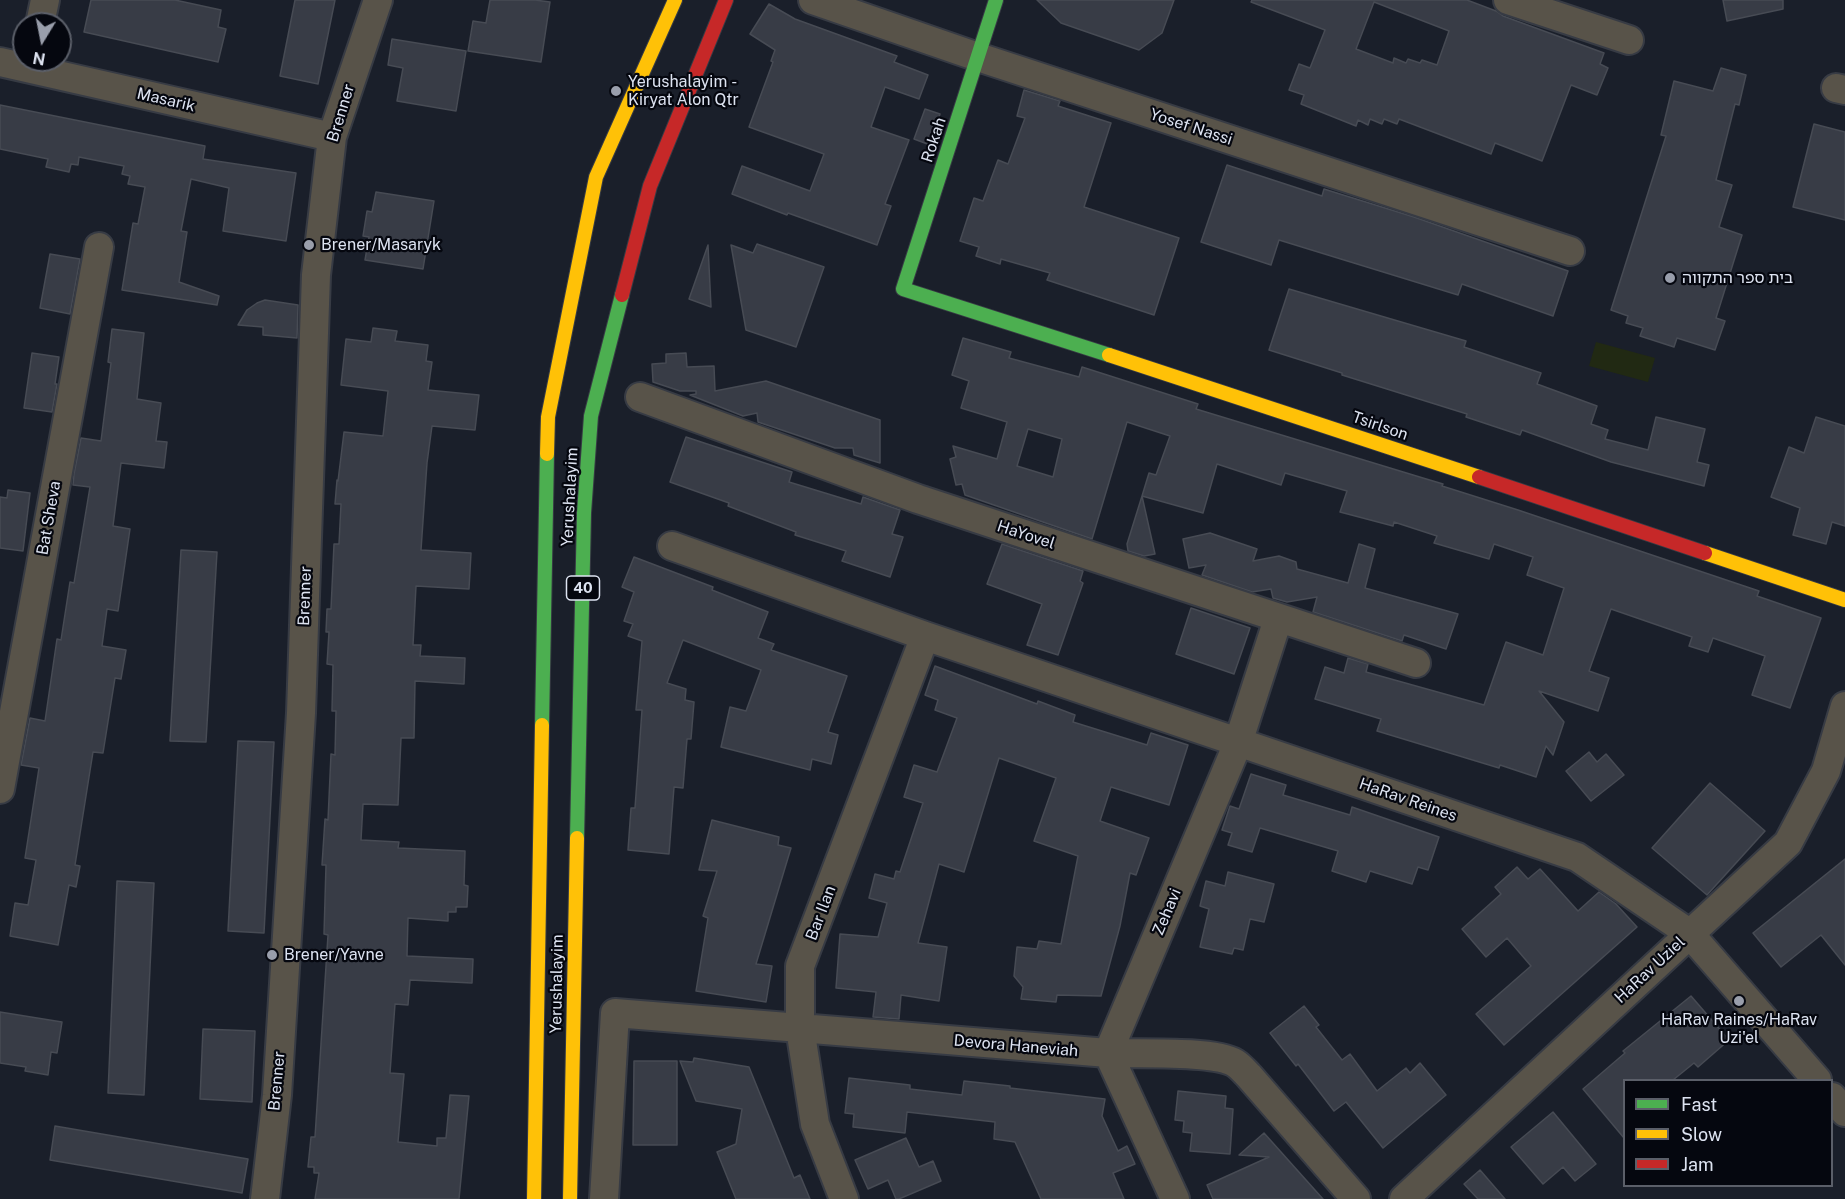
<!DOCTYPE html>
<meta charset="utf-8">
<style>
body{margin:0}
#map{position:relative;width:1845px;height:1199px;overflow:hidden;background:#1a1f2a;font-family:"Public Sans",sans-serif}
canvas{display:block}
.legend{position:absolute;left:1623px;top:1079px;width:210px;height:108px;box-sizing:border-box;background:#05070f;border:2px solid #5b5f69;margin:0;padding:8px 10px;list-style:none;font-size:18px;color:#dde3f1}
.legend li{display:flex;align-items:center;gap:12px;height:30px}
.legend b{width:30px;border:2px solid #5b5f69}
.north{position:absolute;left:12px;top:12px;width:60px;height:60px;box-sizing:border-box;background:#05070f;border:2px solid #5b5f69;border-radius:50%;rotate:190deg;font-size:16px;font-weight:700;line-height:24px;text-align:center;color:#dde3f1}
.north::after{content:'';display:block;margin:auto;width:21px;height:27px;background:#999eab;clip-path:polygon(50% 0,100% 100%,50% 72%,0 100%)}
</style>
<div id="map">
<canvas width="1845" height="1199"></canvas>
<ul class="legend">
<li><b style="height:8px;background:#4caf50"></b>Fast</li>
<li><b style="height:8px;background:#ffc107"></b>Slow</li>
<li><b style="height:8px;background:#c62828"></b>Jam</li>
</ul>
<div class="north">N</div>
</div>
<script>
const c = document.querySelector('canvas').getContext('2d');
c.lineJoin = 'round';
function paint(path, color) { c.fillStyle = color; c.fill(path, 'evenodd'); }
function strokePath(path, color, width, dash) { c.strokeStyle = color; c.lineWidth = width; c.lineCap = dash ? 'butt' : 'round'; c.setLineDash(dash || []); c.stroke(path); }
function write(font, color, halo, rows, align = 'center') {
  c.font = font + ' "Public Sans","Noto Sans Hebrew",sans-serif'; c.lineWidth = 4.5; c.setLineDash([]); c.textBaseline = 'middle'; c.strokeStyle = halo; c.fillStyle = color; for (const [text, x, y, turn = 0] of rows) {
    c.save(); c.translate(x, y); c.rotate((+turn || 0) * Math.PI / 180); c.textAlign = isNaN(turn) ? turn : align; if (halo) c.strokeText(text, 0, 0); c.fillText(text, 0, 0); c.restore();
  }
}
const green = new Path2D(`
 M 1596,342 L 1655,358 L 1648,382 L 1589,366 Z`);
const building = new Path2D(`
 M 91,0 L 175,0 L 221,10 L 218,27 L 226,29 L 218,62 L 84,32 Z
 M 295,0 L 335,0 L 318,84 L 280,76 Z
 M 490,0 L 535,0 L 550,2 L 541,62 L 468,51 L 473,21 L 486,23 Z
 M 1037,0 L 1174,0 L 1162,33 L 1139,50 L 1061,23 Z
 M 1252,0 L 1467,0 L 1496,11 L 1503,16 L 1604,53 L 1600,64 L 1608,68 L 1597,95 L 1571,85 L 1542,161 L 1495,143 L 1491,154 L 1399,119 L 1397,124 L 1384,119 L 1382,124 L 1370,119 L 1368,125 L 1358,120 L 1356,126 L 1301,104 L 1304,95 L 1289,90 L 1299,64 L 1310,68 L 1325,30 L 1251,2 ZM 1374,2 L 1449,31 L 1437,65 L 1422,60 L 1420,63 L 1408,59 L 1406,63 L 1394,58 L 1393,63 L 1356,49 Z
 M 1723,0 L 1783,0 L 1783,9 L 1727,21 Z
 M 769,4 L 795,19 L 897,56 L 894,62 L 928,75 L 919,99 L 885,87 L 871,127 L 909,140 L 885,204 L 891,206 L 877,245 L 788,213 L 787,215 L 732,194 L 742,166 L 810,191 L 824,154 L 749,127 L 773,62 L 771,61 L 775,50 L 750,34 Z
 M 392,39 L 466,51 L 456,111 L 397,101 L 403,68 L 388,65 Z
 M 1721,68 L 1746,75 L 1739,105 L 1735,104 L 1716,180 L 1732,185 L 1719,227 L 1742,235 L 1716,318 L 1725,321 L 1715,350 L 1677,338 L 1674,347 L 1640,336 L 1643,328 L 1626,323 L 1628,316 L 1611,310 L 1666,136 L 1661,135 L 1674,81 L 1713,91 Z
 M 1024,90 L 1060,101 L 1058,106 L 1111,123 L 1084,207 L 1179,238 L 1154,315 L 1047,280 L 1050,273 L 1001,259 L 1000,264 L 976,256 L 979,247 L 960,241 L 974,198 L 983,201 L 998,160 L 1008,164 L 1025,118 L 1017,116 Z
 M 0,105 L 205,146 L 203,159 L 296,173 L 286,241 L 223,231 L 229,188 L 191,179 L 181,231 L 187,232 L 179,282 L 219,296 L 217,305 L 122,290 L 133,223 L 138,224 L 145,187 L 128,184 L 130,176 L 122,174 L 124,166 L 79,157 L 78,165 L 71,164 L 69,172 L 46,167 L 48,159 L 0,149 Z
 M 925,109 L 940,114 L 930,145 L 914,139 Z
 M 1814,124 L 1845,132 L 1845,220 L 1793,207 Z
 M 1227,165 L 1322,196 L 1324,189 L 1414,217 L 1568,271 L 1553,316 L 1462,284 L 1458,295 L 1279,240 L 1271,265 L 1201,242 Z
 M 376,192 L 434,201 L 423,269 L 365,260 L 369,237 L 363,236 L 367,211 L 372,212 Z
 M 757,244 L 824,267 L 796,347 L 746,330 L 731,245 L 753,253 Z
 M 708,245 L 711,307 L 689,299 Z
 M 50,254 L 80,259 L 70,314 L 40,308 Z
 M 1289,289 L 1466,341 L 1464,347 L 1541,373 L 1537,384 L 1597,406 L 1591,424 L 1608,430 L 1605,439 L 1648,450 L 1656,417 L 1705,429 L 1697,462 L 1709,465 L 1704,486 L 1611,462 L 1522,430 L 1520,435 L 1466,417 L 1467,414 L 1342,375 L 1342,373 L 1269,350 Z
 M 265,300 L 298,305 L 297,338 L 263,335 L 263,327 L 238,325 L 247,310 L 257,303 Z
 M 373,328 L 397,331 L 395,341 L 428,345 L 426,361 L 432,362 L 428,390 L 479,395 L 475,430 L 432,426 L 427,463 L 421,550 L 471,553 L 469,589 L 416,586 L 413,645 L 421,645 L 420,656 L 465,658 L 464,684 L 415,681 L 414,738 L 401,738 L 398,805 L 363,804 L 361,840 L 399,842 L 398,848 L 465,851 L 464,885 L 468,886 L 467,907 L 456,907 L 456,912 L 448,912 L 448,921 L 408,918 L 407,956 L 473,959 L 472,983 L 410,980 L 408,1005 L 395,1004 L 390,1073 L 404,1074 L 398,1142 L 437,1146 L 437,1138 L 446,1138 L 450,1095 L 469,1096 L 459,1199 L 315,1199 L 319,1173 L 314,1173 L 314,1167 L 308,1167 L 311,1137 L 315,1137 L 328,935 L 324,934 L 326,865 L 322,865 L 325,819 L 328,820 L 331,754 L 335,755 L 336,711 L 332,711 L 333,665 L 327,664 L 329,632 L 326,632 L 327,609 L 331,609 L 334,544 L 339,544 L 341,504 L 335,504 L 337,480 L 338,481 L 344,432 L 383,436 L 388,391 L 341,385 L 346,339 L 371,342 Z
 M 112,329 L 144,333 L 137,399 L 161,403 L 156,441 L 167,442 L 164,468 L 121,463 L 113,526 L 130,529 L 118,611 L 107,609 L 102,646 L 126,650 L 121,679 L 115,678 L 103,753 L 93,752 L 75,865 L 80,866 L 76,887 L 69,885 L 58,945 L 10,936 L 15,903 L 28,905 L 36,860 L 25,858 L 39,768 L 21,765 L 30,718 L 45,721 L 57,639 L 61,640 L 70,582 L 74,583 L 90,487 L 73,485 L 74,474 L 81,438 L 101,441 L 111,363 L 108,362 Z
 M 963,338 L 1011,352 L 1009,358 L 1079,377 L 1082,367 L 1198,404 L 1196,409 L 1423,478 L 1443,484 L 1442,486 L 1518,510 L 1759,591 L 1757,596 L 1821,618 L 1790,708 L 1752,695 L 1765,656 L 1713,638 L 1708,652 L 1689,646 L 1692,637 L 1611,609 L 1589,671 L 1609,678 L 1598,711 L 1539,691 L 1564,722 L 1553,755 L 1546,746 L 1536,777 L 1500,765 L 1499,768 L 1377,731 L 1381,719 L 1315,699 L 1325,667 L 1344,673 L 1348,658 L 1368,664 L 1366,672 L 1484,705 L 1506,642 L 1543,655 L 1564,588 L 1527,575 L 1533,557 L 1494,544 L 1489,559 L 1434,543 L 1437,536 L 1394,522 L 1393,526 L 1340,512 L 1347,491 L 1285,473 L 1281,485 L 1217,464 L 1203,513 L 1142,496 L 1149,473 L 1156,475 L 1170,436 L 1127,422 L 1092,539 L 965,495 L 962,484 L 956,485 L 950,459 L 956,457 L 953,446 L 997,459 L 1007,422 L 961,408 L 969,381 L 952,375 ZM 1028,429 L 1062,439 L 1053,477 L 1017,466 Z
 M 32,353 L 59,357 L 55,384 L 57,384 L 52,412 L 24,408 Z
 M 686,353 L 687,367 L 714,366 L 715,391 L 766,381 L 880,420 L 880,463 L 854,455 L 853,448 L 835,448 L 758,422 L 757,413 L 743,416 L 690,395 L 696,394 L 696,391 L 680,391 L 653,382 L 652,364 L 666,363 L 666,354 Z
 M 1816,417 L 1845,426 L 1845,526 L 1832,522 L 1826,544 L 1793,535 L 1800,508 L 1771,497 L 1789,447 L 1804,453 Z
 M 686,437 L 792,472 L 789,482 L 861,504 L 863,497 L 900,510 L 892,534 L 903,537 L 890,577 L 842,561 L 846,551 L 795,535 L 796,532 L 728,506 L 729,503 L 670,482 Z
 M 8,490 L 30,493 L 23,551 L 0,548 L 0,497 L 7,498 Z
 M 1142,496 L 1155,554 L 1144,556 L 1128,551 L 1127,544 Z
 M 1210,533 L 1257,549 L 1253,561 L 1279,556 L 1296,562 L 1297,569 L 1348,583 L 1359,544 L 1375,549 L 1365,588 L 1458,614 L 1446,649 L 1404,635 L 1402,641 L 1313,612 L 1317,597 L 1287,602 L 1273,598 L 1271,589 L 1252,592 L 1202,575 L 1206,565 L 1189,568 L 1183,539 Z
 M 1002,544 L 1083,571 L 1080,581 L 1083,583 L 1058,655 L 1027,645 L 1042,604 L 987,584 Z
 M 181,550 L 217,552 L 206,742 L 170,741 Z
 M 634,557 L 713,587 L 712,590 L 768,612 L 758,638 L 774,644 L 771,650 L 847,676 L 828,732 L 838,735 L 831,764 L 812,759 L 810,770 L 721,747 L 730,707 L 746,711 L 761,670 L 683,640 L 667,683 L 686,689 L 685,700 L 694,702 L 691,739 L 687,739 L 683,788 L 674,787 L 669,854 L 628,850 L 631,808 L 635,808 L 642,710 L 636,710 L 642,641 L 628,636 L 633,624 L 624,621 L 634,592 L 622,587 Z
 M 1191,608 L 1250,628 L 1234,674 L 1176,654 Z
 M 935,666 L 1037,704 L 1038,701 L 1075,715 L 1073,722 L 1147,745 L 1151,733 L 1188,745 L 1169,805 L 1111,787 L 1100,821 L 1149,838 L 1136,875 L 1130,873 L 1120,926 L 1101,996 L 1057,995 L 1056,1002 L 1021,999 L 1023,987 L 1014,976 L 1017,947 L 1037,949 L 1039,941 L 1061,944 L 1078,856 L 1034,841 L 1056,778 L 999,758 L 964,872 L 939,864 L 918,943 L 947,947 L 939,1001 L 901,995 L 899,1019 L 873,1017 L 876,992 L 836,988 L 840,934 L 878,937 L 887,903 L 869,898 L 875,874 L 894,879 L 896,871 L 900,872 L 923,803 L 904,797 L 914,765 L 937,772 L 957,718 L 935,710 L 938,700 L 925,695 Z
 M 238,741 L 274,742 L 264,933 L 228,931 Z
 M 1589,752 L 1597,762 L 1606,754 L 1624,775 L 1591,801 L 1566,771 Z
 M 1251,774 L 1286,785 L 1283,795 L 1350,815 L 1352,807 L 1439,837 L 1428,870 L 1418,867 L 1412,884 L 1370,871 L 1366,882 L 1332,871 L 1338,851 L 1260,828 L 1252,852 L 1228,845 L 1232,833 L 1222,830 L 1230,806 L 1239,809 Z
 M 1710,783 L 1765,831 L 1707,895 L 1652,848 Z
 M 712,820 L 779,837 L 778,845 L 791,848 L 756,964 L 772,966 L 766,1002 L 696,991 L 708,918 L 703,916 L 717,871 L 699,870 Z
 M 1845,859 L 1845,965 L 1821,935 L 1781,967 L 1753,933 Z
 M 1517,867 L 1528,879 L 1540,869 L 1578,911 L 1599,892 L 1616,904 L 1637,927 L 1504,1045 L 1476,1014 L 1531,966 L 1507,938 L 1486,957 L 1462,929 L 1501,894 L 1495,887 Z
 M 1228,872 L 1274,884 L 1264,922 L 1250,919 L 1243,950 L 1234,948 L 1232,954 L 1200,947 L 1209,909 L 1200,906 L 1206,881 L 1225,886 Z
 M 117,881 L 154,883 L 144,1095 L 108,1093 Z
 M 1691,996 L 1729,1040 L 1698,1067 L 1694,1063 L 1673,1080 L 1624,1080 L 1624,1138 L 1583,1089 L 1625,1053 L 1623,1051 Z
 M 1304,1006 L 1319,1025 L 1316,1027 L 1342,1060 L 1350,1054 L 1377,1091 L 1406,1068 L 1410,1073 L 1420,1063 L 1446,1095 L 1383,1148 L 1346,1102 L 1334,1111 L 1298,1064 L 1296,1066 L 1270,1033 Z
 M 0,1012 L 62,1022 L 57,1053 L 51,1052 L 48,1075 L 25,1071 L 26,1067 L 0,1063 Z
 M 203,1029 L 255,1031 L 252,1102 L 200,1099 Z
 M 694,1058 L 749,1067 L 794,1178 L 800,1175 L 810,1199 L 736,1199 L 717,1152 L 736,1144 L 742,1109 L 696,1101 L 680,1061 L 693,1062 Z
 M 634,1061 L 677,1061 L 677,1145 L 633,1145 Z
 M 849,1078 L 910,1085 L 910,1089 L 962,1095 L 964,1081 L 1010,1086 L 1010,1088 L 1105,1099 L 1102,1116 L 1118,1151 L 1127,1146 L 1135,1164 L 1113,1173 L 1124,1199 L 1041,1199 L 1015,1142 L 994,1139 L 995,1122 L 907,1112 L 905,1133 L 853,1127 L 854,1114 L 845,1113 Z
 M 1178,1091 L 1226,1096 L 1225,1108 L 1233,1109 L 1230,1154 L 1190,1151 L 1192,1133 L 1183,1132 L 1184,1121 L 1175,1120 Z
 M 1553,1112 L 1596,1164 L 1575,1181 L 1563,1167 L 1543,1184 L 1511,1147 Z
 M 55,1126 L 248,1159 L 242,1193 L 50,1160 Z
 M 1264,1133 L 1281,1152 L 1323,1199 L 1213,1199 L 1207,1185 L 1269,1157 L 1239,1155 Z
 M 906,1138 L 919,1167 L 933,1161 L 941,1181 L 899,1199 L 896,1199 L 888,1180 L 868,1189 L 855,1160 Z
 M 1480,1170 L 1505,1199 L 1478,1199 L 1464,1184 Z`);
const street = new Path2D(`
 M 813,0 L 978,57 L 1570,251
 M 1508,0 L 1629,40
 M 40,24 L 45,0
 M 0,62 L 332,137
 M 1836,88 L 1845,90
 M 640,397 L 918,499 L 1416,663
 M 672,546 L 925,636 L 1577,857 L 1689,933 L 1817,1080
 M 0,789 L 99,247
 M 1832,1097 L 1845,1112
 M 265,1199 L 277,1095 L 301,713 L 316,275 L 332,137 L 378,0
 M 604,1199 L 615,1013 L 1108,1053 C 1135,1054 1214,1050 1235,1063 C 1240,1066 1245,1072 1249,1076 L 1356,1199
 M 844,1199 L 815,1124 L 800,1028 L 800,966 L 925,636
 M 1175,1199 L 1108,1053 L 1238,743 L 1278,619
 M 1404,1199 L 1788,843 L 1826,771 L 1845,706`);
const fast = new Path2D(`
 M 996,0 L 903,289 L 1109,355
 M 542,725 L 547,454
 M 577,838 L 584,513 L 591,416 L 622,295`);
const slow = new Path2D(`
 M 1109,355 L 1479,477
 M 547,454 L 548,417 L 596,177 L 675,0
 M 1705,553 L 1845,600
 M 534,1199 L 542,725
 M 570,1199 L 577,838`);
const jam = new Path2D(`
 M 622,295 L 650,186 L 726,0
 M 1479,477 L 1705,553`);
const markers = [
 [616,91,6,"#999eab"],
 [309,245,6,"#999eab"],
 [1670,278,6,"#999eab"],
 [272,955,6,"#999eab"],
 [1739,1001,6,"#999eab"]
];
const shields = [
 [583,588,33]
];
const shieldNames = [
 ["40",583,588]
];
const poiNames = [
 ["Yerushalayim -",628,82],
 ["Kiryat Alon Qtr",628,100],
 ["Brener/Masaryk",321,245],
 ["בית ספר התקווה",1682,278],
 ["Brener/Yavne",284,955],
 ["HaRav Raines/HaRav",1739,1020,"center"],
 ["Uzi'el",1739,1038,"center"]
];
const streetNames = [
 ["Masarik",166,100,13],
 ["Brenner",341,113,-73],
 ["Yosef Nassi",1191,127,18],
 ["Rokah",934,140,-72],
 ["Tsirlson",1380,426,19],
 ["Yerushalayim",570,497,-87],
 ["Bat Sheva",49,518,-80],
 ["HaYovel",1026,535,18],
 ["Brenner",305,596,-88],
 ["HaRav Reines",1408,800,19],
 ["Zehavi",1167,912,-67],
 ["Bar Ilan",821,913,-69],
 ["HaRav Uziel",1650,970,-43],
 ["Yerushalayim",557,984,-89],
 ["Devora Haneviah",1016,1046,5],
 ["Brenner",277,1081,-85]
];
paint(green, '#212913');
paint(building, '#383c46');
strokePath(building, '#474b54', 1.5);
strokePath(street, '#373b44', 32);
strokePath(fast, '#373b44', 16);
strokePath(slow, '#373b44', 16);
strokePath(jam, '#373b44', 16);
strokePath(street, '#585349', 28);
strokePath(fast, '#4caf50', 14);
strokePath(slow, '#ffc107', 14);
strokePath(jam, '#c62828', 14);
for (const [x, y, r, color] of markers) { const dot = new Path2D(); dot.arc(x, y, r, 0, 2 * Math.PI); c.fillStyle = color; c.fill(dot); strokePath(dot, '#05070f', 2); }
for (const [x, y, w] of shields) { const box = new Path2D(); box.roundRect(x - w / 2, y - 12, w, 24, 4.5); c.fillStyle = '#05070f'; c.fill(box); strokePath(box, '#dde3f1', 1.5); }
write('bold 15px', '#dde3f1', null, shieldNames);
write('16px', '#dde3f1', '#05070f', poiNames, 'left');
write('16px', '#dde3f1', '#05070f', streetNames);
</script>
